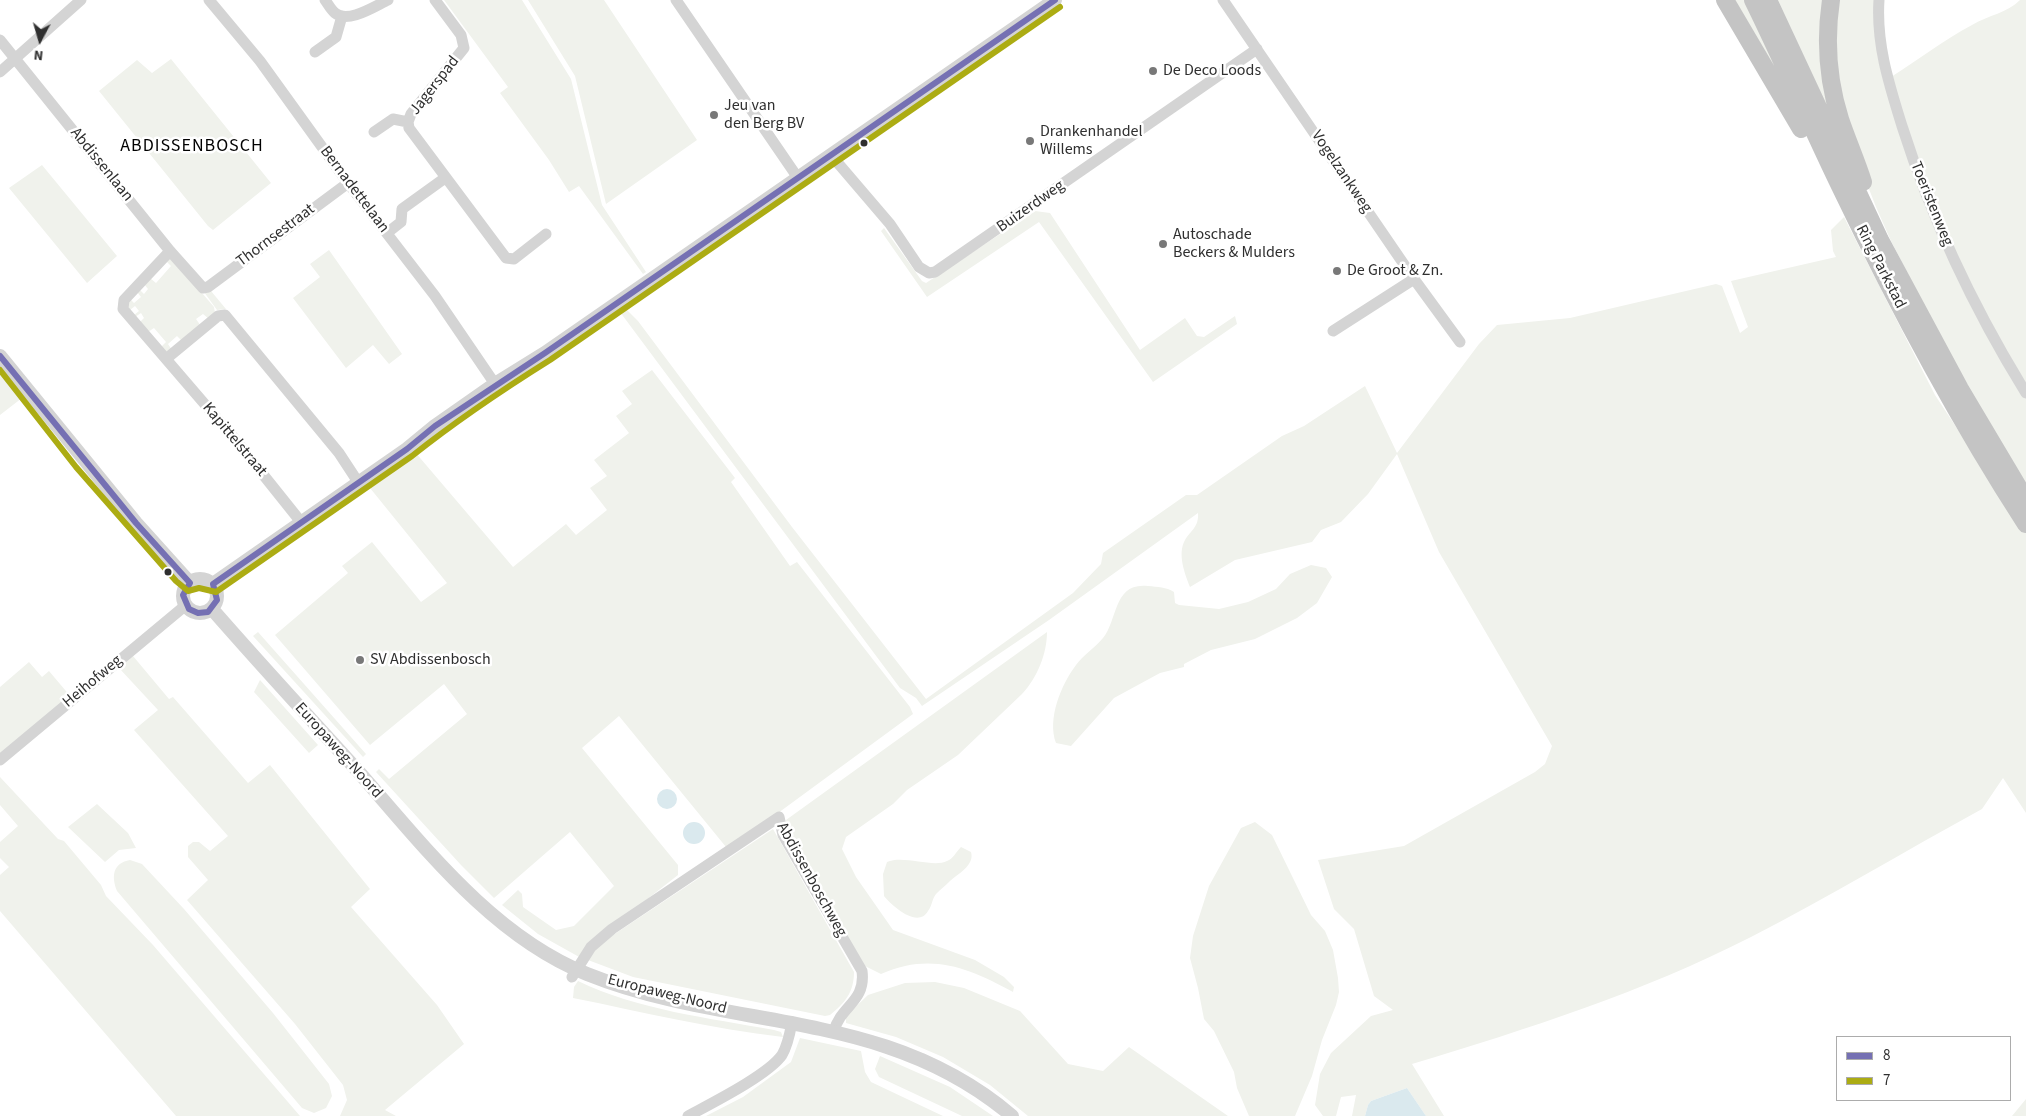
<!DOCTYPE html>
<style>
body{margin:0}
#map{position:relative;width:2026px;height:1116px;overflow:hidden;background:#fff;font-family:"Source Sans 3",sans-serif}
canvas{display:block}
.legend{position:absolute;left:1836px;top:1036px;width:175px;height:65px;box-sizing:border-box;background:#fff;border:1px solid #acacac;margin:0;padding:6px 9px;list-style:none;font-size:15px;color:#2f2f2f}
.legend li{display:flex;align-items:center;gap:10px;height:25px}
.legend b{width:25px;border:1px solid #acacac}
.north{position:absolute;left:15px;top:15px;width:50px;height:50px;-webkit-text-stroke:4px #fff;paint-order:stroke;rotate:186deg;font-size:14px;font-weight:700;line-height:20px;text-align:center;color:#2f2f2f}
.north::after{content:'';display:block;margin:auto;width:18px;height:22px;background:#2f2f2f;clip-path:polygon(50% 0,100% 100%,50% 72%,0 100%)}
</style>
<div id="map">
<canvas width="2026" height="1116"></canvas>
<ul class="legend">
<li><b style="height:6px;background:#7570b3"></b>8</li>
<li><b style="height:6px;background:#acac13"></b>7</li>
</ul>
<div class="north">N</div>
</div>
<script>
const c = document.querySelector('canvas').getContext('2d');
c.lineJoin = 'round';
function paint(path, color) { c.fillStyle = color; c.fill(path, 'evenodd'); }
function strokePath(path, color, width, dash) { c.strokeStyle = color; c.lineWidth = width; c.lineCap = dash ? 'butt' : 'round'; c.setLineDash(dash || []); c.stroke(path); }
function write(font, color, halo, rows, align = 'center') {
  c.font = font + ' "Source Sans 3",sans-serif'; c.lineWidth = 5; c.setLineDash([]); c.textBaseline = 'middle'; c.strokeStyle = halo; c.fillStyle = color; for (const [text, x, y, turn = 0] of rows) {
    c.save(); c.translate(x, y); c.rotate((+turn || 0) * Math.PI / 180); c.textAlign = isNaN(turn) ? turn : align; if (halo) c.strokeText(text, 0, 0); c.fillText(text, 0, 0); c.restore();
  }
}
const green = new Path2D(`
 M 444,0 L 522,0 L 571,79 L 602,205 L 646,272 L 643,274 L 579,186 L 569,192 L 549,160 L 500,93 L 508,87 Z
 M 528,0 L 604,0 L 697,140 L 606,204 L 575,76 Z
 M 1729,0 L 1748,0 L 1808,129 Z
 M 1777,0 L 1829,0 L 1825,30 L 1857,173 Z
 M 1834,0 L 1876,0 L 1891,77 C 1918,60 1944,40 1972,25 C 1989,15 2007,13 2020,0 L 2026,0 L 2026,491 L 1939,334 L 1891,241 L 1876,207 L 1850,140 L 1831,42 Z
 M 171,59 L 271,183 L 213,230 L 208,226 L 99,91 L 137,60 L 152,73 Z
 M 42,165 L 117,256 L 87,283 L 9,188 Z
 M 1035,211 L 1050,213 L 1140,350 L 1185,318 L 1197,336 L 1204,337 L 1235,316 L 1237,324 L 1153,382 L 1039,222 L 927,297 L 881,231 L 884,228 L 922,281 L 926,283 Z
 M 1844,217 L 1935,395 L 2026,533 L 2026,813 L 2003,778 L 1982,809 C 1905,851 1829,897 1751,937 C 1643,992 1528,1029 1412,1064 L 1444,1116 L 1426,1116 L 1407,1088 L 1371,1101 L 1368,1105 L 1365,1116 L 1352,1116 L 1356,1095 L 1341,1097 L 1336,1116 L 1323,1116 L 1315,1105 L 1320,1074 L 1331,1053 L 1371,1016 L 1393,1010 L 1374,996 L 1354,929 L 1334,909 L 1318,860 L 1404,846 L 1535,772 L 1545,764 L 1552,746 L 1439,552 L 1397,454 L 1368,494 L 1341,522 L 1321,530 L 1312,542 L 1235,560 L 1190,587 C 1185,574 1177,554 1185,540 C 1191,530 1199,527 1198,513 L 1049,620 L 922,706 L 916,698 L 900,688 L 620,312 L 626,309 L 638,321 L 792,527 L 926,699 L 1073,593 L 1101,564 L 1103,553 L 1186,495 L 1197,495 L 1282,436 L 1304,426 L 1365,386 L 1397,453 L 1479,344 L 1497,325 L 1570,318 L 1716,284 L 1722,286 L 1740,333 L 1748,327 L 1731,281 L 1836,257 L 1833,251 L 1831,230 Z
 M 329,250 L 402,354 L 389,364 L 373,345 L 346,368 L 293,298 L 320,277 L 310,264 Z
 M 167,258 L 173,259 L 214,307 L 215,313 L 209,319 L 203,314 L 196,319 L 201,326 L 182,341 L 177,336 L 168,344 L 172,350 L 167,352 L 161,347 L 166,342 L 154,328 L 148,332 L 140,322 L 144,318 L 141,313 L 135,317 L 134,315 L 139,311 L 135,306 L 130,310 L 127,302 L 130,299 L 134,303 L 141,297 L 137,292 L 139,289 L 144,294 L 148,289 L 144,284 L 150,278 L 156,283 L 171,266 L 166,261 Z
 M 211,291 L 226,309 L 217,310 L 204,292 Z
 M 652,370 L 735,478 L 731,482 L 790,566 L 797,562 L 910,707 L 913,714 L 774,816 L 726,847 L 619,716 L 582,748 L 678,865 L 678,875 L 590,944 L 581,958 L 538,934 L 502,905 L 518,890 L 522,894 L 523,907 L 556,930 L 574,926 L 614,886 L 570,832 L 494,898 L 461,865 L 376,772 L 379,769 L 389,779 L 467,714 L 444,684 L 370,745 L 275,635 L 348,573 L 342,566 L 372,542 L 421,602 L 447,583 L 370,488 L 415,452 L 513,567 L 566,524 L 576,535 L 607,510 L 590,488 L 607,476 L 594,460 L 629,433 L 616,416 L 632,404 L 622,391 Z
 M 0,373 L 22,398 L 0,415 Z
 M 1311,565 L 1326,568 L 1332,577 L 1317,603 L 1297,618 L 1255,639 L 1211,650 L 1184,664 L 1184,667 L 1160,673 L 1114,698 L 1071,746 L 1056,743 C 1047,719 1061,685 1076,665 C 1083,655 1095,648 1103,638 C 1118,620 1113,582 1148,586 C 1158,587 1166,587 1174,592 L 1175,603 L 1179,605 L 1219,609 L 1248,602 L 1276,589 L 1290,574 Z
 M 258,632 L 366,754 L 363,757 L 253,636 Z
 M 1047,632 C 1047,654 1037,678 1022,694 L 958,755 L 907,790 L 893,804 L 846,837 L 842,849 L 856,877 L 893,930 L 975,960 L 1004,977 L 1014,987 L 1013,992 C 969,968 931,952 881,974 L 863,965 L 793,845 L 784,825 L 786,820 Z
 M 133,656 L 169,699 L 173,697 L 248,783 L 270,765 L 370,889 L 351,907 L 437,1005 L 464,1044 L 385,1110 L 396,1116 L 340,1116 L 347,1100 L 343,1085 L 295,1024 L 187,900 L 208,880 L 188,857 L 188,846 L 193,842 L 199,842 L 210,851 L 228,836 L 134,730 L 158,710 L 119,668 Z
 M 29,662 L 42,677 L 49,671 L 71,697 L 0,758 L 0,687 Z
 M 260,680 L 318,745 L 309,753 L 254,692 Z
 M 0,777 L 58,839 L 64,841 L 101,885 L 106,896 L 153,945 L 300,1116 L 176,1116 L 0,911 L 0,875 L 9,867 L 0,858 L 0,842 L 18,826 L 0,805 Z
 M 97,804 L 128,833 L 136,848 L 119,850 L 105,862 L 68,827 Z
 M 1255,822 L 1272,835 L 1311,915 L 1325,931 L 1333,950 L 1338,978 L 1339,992 L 1336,1005 L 1322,1040 L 1312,1076 L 1295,1116 L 1249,1116 L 1237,1088 L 1234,1072 L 1214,1031 L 1204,1019 L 1198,988 L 1190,958 L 1193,936 L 1209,886 L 1241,828 Z
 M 773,829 L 854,972 C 854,992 845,1003 830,1015 L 825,1016 L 633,977 L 588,960 L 592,949 Z
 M 961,847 L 971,852 C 975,865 958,874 950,881 C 946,885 940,890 936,894 C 932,899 932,906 928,911 C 918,929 892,906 884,896 L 883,874 L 887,862 C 904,855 933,868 947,861 C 953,859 956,852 961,847 Z
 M 130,860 L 142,864 L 184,909 L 273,1013 L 329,1084 L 332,1096 L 326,1108 L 314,1113 L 302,1108 L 117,891 C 111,876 113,863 130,860 Z
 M 578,981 C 638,1010 709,1018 774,1030 L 781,1032 L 783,1037 C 712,1029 643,1012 573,998 L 574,987 Z
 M 935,982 L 964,988 L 1020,1011 L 1068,1064 L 1103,1071 L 1129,1047 L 1228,1116 L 1028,1116 L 990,1085 L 943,1057 L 896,1037 L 846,1023 L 846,1016 L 868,995 L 905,983 Z
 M 800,1038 L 861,1051 L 865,1072 L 871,1082 L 943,1116 L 706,1116 L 743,1097 L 791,1062 Z
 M 880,1056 L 950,1087 L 993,1116 L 962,1116 L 879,1077 L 875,1069 Z
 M 2026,1099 L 2026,1116 L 2012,1116 Z`);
const water = new Path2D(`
 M657 799a10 10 0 1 1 20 0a10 10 0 1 1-20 0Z
 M683 833a11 11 0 1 1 22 0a11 11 0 1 1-22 0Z
 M 1407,1088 L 1426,1116 L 1365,1116 L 1368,1105 L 1371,1101 Z`);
const minor = new Path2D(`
 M 209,0 L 260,61 L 348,183 L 435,296 L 495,384
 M 325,0 C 328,4 331,10 335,13 C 348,24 375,6 388,0
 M 435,0 L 461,35 L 464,48 L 411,114 L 408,122 L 409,128 L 506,258 L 514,259 L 546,234
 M 676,0 L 798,178
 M 1223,0 L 1414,279 L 1460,342
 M 1879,0 C 1876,44 1889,84 1902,126 C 1932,220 1974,309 2026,393
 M 0,40 L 170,251 L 203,288 L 208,287 L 348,183
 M 315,52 L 336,37 L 342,16
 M 0,72 L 81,0
 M 374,132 L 393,119 L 408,122
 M 831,155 L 890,224 L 919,267 L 929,273 L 935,272 L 1257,49
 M 387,233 L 401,222 L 402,209 L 445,178
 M 170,251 L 124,300 L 123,309 L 233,437 L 301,522
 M 1333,331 L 1414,279
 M 166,359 L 218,316 L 225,315 L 339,453 L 358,482
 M 0,760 L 186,605
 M 572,977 L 591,947 L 612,929 L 779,817 L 783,835 L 862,971 C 866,1002 841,1005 834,1031
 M 688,1116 C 712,1103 768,1075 782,1055 C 788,1045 790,1033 792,1022`);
const tertiary = new Path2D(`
 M 0,356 L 136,523 L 190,583
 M183 596a17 17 0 1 1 34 0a17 17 0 1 1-34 0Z
 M 213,584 L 407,449 L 435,426 L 495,384 L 545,353 L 1055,0
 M 212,609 C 259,663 308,716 357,770 C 423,845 492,936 587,974 C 731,1032 884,1007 1012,1116`);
const trunk = new Path2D(`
 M 1725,0 L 1801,129
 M 1753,0 C 1783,61 1810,124 1840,186 C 1895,301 1956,416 2026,524
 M 1768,0 L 1880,240 L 1960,389 L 2026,500
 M 1831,0 C 1825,40 1828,81 1840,119 C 1847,140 1856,160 1863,182`);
const bus1 = new Path2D(`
 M 0,356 L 136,523 L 190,583 L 183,595 L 189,609 L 198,613 L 208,612 L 217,600 L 213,584 L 407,449 L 435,426 L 545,353 L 1055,0`);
const bus2 = new Path2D(`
 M 0,370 L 76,467 L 176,581 L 188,591 L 199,588 L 216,592 L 412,456 C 456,421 502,390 550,360 L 1060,7`);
const markers = [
 [1153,71,5,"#787878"],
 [714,115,5,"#787878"],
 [1030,141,5,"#787878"],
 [864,143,4.5,"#2f2f2f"],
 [1163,244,5,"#787878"],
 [1337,271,5,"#787878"],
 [168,572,4.5,"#2f2f2f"],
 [360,660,5,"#787878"]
];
const poiNames = [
 ["De Deco Loods",1163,71],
 ["Jeu van",724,106],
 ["den Berg BV",724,124],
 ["Drankenhandel",1040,132],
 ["Willems",1040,150],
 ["Autoschade",1173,235],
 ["Beckers & Mulders",1173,253],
 ["De Groot & Zn.",1347,271],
 ["SV Abdissenbosch",370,660]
];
const streetNames = [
 ["Jagerspad",435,86,-52],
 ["Abdissenlaan",101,165,51],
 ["Vogelzankweg",1341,172,56],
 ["Bernadettelaan",354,190,53],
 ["Toeristenweg",1931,204,68],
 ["Buizerdweg",1031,207,-35],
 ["Thornsestraat",276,236,-37],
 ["Ring Parkstad",1880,267,63],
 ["Kapittelstraat",234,440,50],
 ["Heihofweg",93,682,-40],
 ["Europaweg-Noord",338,751,48],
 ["Abdissenboschweg",811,880,61],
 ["Europaweg-Noord",667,995,14]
];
const neighbourhoodNames = [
 ["ABDISSENBOSCH",192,147]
];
paint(green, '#f0f2ec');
paint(water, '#dae9ee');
strokePath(minor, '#d4d4d4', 11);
strokePath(tertiary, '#d4d4d4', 14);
strokePath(trunk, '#c4c4c4', 18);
strokePath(bus1, '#7570b3', 6);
strokePath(bus2, '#acac13', 6);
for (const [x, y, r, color] of markers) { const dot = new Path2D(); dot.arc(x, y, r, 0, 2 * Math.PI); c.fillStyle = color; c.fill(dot); strokePath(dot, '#fff', 2); }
write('16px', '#2f2f2f', '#fff', poiNames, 'left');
write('16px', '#2f2f2f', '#fff', streetNames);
c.letterSpacing = '1px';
write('18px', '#000', '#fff', neighbourhoodNames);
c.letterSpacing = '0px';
</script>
